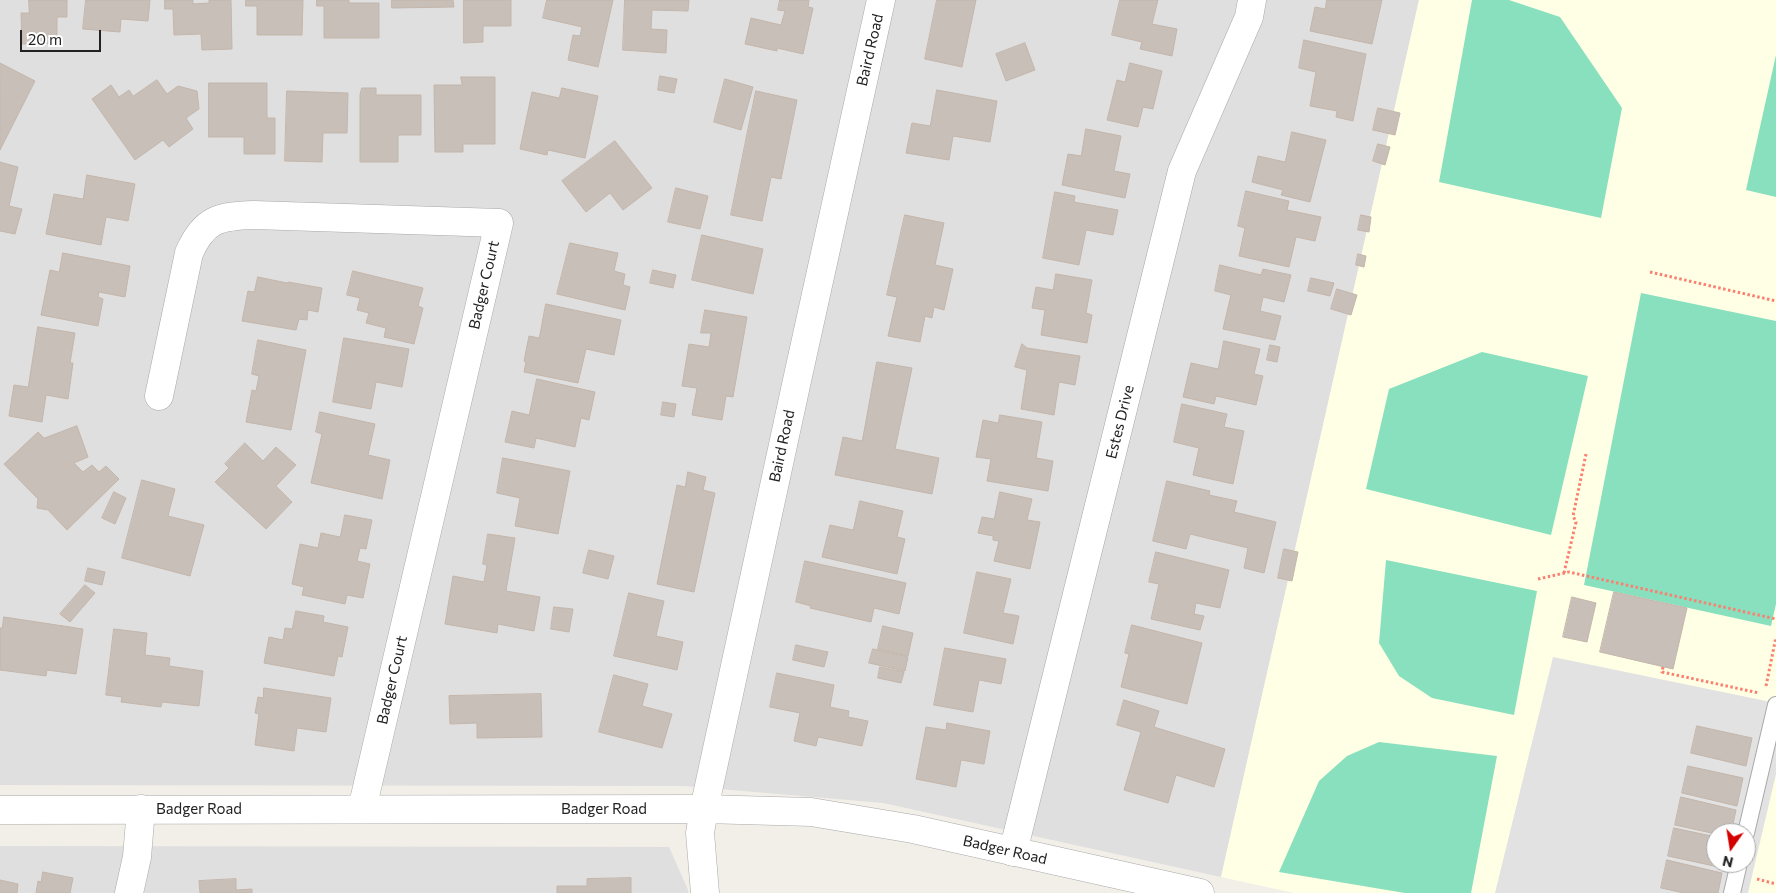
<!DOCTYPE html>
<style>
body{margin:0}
#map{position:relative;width:1776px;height:893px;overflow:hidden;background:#f2efe9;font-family:Commissioner,sans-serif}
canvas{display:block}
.north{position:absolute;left:1706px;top:823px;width:50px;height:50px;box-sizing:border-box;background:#fff;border:1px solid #a7a7a7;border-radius:50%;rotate:193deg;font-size:14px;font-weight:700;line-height:20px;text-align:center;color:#222}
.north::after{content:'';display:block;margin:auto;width:18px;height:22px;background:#d40000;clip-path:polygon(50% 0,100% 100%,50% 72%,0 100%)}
.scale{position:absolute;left:20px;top:30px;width:81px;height:22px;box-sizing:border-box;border:2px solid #222;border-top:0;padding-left:6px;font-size:15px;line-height:18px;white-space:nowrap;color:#222;-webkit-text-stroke:4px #fff;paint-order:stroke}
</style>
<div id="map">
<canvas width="1776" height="893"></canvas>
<div class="north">N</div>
<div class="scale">20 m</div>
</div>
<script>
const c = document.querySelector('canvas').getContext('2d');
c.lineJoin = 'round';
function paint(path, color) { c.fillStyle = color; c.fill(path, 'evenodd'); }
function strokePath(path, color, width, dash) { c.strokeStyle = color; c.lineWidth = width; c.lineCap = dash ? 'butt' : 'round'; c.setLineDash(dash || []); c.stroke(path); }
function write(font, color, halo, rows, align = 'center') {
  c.font = font + ' Commissioner,sans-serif'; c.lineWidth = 4; c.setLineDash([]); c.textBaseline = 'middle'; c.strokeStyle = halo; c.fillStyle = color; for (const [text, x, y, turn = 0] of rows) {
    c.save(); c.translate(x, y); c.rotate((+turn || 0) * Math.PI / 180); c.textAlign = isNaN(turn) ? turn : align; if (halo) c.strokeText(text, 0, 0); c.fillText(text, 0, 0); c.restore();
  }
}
const residential = new Path2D(`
 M 0,0 L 1419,0 L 1221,877 L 883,803 L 684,786 L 0,785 Z
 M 0,846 L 669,847 L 688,890 L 688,893 L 0,893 Z`);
const education = new Path2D(`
 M 1419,0 L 1776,0 L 1776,893 L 1294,893 L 1221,877 ZM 1716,833 L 1746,833 L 1746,863 L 1716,863 Z`);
const pitch = new Path2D(`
 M 1472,0 L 1509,0 L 1560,17 L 1622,108 L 1601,218 L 1439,182 Z
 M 1776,55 L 1776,197 L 1746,190 Z
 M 1641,293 L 1776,321 L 1776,604 L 1771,626 L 1584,585 Z
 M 1482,352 L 1588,376 L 1551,535 L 1366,489 L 1389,389 Z
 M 1386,560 L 1537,591 L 1514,715 L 1432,698 L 1399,676 L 1379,643 Z
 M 1379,742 L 1497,756 L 1471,893 L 1405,893 L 1279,872 L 1319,781 L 1347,756 Z`);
const parking = new Path2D(`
 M 1553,657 L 1776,703 L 1776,774 L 1748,893 L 1495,893 ZM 1716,833 L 1746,833 L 1746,863 L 1716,863 Z`);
const building = new Path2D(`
 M 29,0 L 67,0 L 67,17 L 57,17 L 57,43 L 22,44 L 21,13 L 29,13 Z
 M 86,0 L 150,0 L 148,21 L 121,19 L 120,32 L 83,29 Z
 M 165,0 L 193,0 L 193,4 L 209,3 L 209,0 L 231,0 L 232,49 L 202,50 L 201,34 L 174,35 L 173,9 L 165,9 Z
 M 246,0 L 303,0 L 302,35 L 257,35 L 257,6 L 246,6 Z
 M 317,0 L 349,0 L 349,3 L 379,3 L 379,38 L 324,38 L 324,6 L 317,6 Z
 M 392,0 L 453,0 L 454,7 L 392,8 Z
 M 464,0 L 511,0 L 511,26 L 483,26 L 483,42 L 464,43 Z
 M 547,0 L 613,0 L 598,67 L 568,60 L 573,35 L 580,36 L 582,27 L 543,18 Z
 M 625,0 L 689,0 L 688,11 L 652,10 L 651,29 L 667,30 L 666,53 L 623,50 Z
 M 780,0 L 809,0 L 808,7 L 813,8 L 803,54 L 777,48 L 777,51 L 745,44 L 751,18 L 781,25 L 785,11 L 778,10 Z
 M 937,0 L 976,0 L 962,67 L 925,59 Z
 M 1120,0 L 1158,0 L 1152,24 L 1177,29 L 1172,56 L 1140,49 L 1142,42 L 1112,35 Z
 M 1327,0 L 1382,0 L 1372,44 L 1310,31 L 1315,7 L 1325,9 Z
 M 1304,40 L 1366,54 L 1353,121 L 1336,117 L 1337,111 L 1310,106 L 1316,72 L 1299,68 Z
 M 1025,43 L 1035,70 L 1006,81 L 996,54 Z
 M 0,63 L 35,81 L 0,150 Z
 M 1130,63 L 1162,71 L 1153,109 L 1143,107 L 1138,127 L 1107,120 L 1117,80 L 1125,82 Z
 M 660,76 L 677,79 L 674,93 L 658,90 Z
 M 461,77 L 495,77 L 495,144 L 463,144 L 463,152 L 435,152 L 434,85 L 462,85 Z
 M 725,79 L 753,87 L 741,130 L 714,122 Z
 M 157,80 L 167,94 L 178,86 L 197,91 L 199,109 L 186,118 L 193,129 L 169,147 L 163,140 L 135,160 L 92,99 L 111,85 L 119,97 L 129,90 L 133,96 Z
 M 209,83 L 267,83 L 267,118 L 275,118 L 275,154 L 244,154 L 244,137 L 209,137 Z
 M 362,88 L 376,88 L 376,95 L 421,95 L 421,135 L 398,135 L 398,162 L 360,162 L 360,95 Z
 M 562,88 L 598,96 L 585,158 L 548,150 L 547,155 L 520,149 L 532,92 L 559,98 Z
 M 937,90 L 997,101 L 990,142 L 953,136 L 949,160 L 906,153 L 912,123 L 930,126 Z
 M 287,91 L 348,93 L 347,133 L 323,133 L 322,162 L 285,161 Z
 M 756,91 L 797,100 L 781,179 L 771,177 L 762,221 L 731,215 Z
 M 1378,108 L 1400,113 L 1395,135 L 1373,130 Z
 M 1086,129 L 1121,136 L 1114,171 L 1130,174 L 1125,198 L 1062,185 L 1068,154 L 1081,156 Z
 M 1292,132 L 1326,140 L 1310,202 L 1281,195 L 1283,190 L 1252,182 L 1258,156 L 1285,162 Z
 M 615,141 L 652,188 L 623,210 L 610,193 L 586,212 L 562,181 Z
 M 1378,144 L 1390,147 L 1385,165 L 1373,161 Z
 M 0,162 L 18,167 L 9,206 L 22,209 L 15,234 L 0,231 Z
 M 87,175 L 135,184 L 128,221 L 106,217 L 101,245 L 46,234 L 54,194 L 83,199 Z
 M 676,188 L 708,196 L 700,229 L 668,222 Z
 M 1246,191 L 1289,201 L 1287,210 L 1321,217 L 1315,241 L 1296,237 L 1289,267 L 1239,256 L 1245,228 L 1238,226 Z
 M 1055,192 L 1075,196 L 1074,202 L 1118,210 L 1113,235 L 1086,230 L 1079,265 L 1043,258 Z
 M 905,215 L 944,223 L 935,265 L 953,269 L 944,310 L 934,307 L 932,318 L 925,316 L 920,342 L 888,336 L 897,297 L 887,295 Z
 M 1361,215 L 1371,217 L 1369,232 L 1358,230 Z
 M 702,235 L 763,249 L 753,294 L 692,280 Z
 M 570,243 L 618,253 L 614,271 L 625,274 L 623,285 L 630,287 L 625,310 L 557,294 Z
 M 63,253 L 130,266 L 125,297 L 99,292 L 98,297 L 103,299 L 98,326 L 41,315 L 50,270 L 59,272 Z
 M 1358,254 L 1366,256 L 1364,267 L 1356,265 Z
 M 1220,265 L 1261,275 L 1263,269 L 1291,275 L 1284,302 L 1263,297 L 1260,311 L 1281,316 L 1275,340 L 1223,329 L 1231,295 L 1215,291 Z
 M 653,270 L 676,275 L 673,288 L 650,283 Z
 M 353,271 L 423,288 L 418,306 L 423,308 L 414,344 L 384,337 L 386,328 L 366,323 L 369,313 L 357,310 L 360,298 L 347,295 Z
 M 1056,274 L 1092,280 L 1086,313 L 1092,315 L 1087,343 L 1041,335 L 1045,310 L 1032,308 L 1036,287 L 1053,290 Z
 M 258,277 L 287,283 L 288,282 L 322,288 L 318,312 L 308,310 L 307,320 L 299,319 L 296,330 L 242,321 L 248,291 L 254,292 Z
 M 1311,278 L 1334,283 L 1330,296 L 1308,291 Z
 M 1337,289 L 1357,295 L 1351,315 L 1331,309 Z
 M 546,304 L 621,320 L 614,355 L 586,349 L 578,383 L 524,372 L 526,362 L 524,361 L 529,336 L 539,338 Z
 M 705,310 L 747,317 L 733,397 L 726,396 L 722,420 L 692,415 L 697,388 L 682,386 L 689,344 L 709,347 L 711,333 L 701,333 Z
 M 38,327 L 75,333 L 70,363 L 73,363 L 68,399 L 46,395 L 42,422 L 9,416 L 14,385 L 28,387 Z
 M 344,338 L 409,349 L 402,387 L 376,382 L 371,409 L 333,402 Z
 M 258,340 L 306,350 L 291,430 L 246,422 L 252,390 L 256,391 L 259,376 L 252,374 Z
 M 1224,341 L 1260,349 L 1254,374 L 1263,376 L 1256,405 L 1216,396 L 1214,404 L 1183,397 L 1191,363 L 1218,369 Z
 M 1022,344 L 1027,348 L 1080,356 L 1075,385 L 1059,382 L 1054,415 L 1021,409 L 1027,370 L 1015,367 Z
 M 1270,345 L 1280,347 L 1277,362 L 1267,360 Z
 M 877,362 L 912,368 L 895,449 L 939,458 L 932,494 L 835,475 L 843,437 L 862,441 Z
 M 537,379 L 595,392 L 589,420 L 581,418 L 575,447 L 536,438 L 534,448 L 505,442 L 512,411 L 529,415 Z
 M 663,402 L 676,404 L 674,417 L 661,415 Z
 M 1182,404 L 1227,414 L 1224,427 L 1244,431 L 1233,484 L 1193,475 L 1199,448 L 1174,442 Z
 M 320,412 L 375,424 L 368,455 L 390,460 L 382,499 L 311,483 L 322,434 L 316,432 Z
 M 1000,415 L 1042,422 L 1036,458 L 1053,461 L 1048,491 L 987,481 L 991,459 L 976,457 L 983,420 L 998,423 Z
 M 77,426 L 88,457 L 74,463 L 83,472 L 92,465 L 99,472 L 106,466 L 119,479 L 67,530 L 48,510 L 37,508 L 38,499 L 4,464 L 38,432 L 44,438 Z
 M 245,443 L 263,461 L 276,447 L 296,465 L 276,486 L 292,502 L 266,529 L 215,482 L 229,468 L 225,464 Z
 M 503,458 L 570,471 L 558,534 L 515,526 L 520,498 L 497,493 Z
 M 688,472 L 706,477 L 703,490 L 715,493 L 694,592 L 657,584 L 677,485 L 685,487 Z
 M 142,480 L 175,489 L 168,516 L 204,525 L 190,576 L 122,558 Z
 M 1167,481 L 1210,491 L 1209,495 L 1237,501 L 1234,512 L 1276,522 L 1264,573 L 1244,568 L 1248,548 L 1190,534 L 1186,549 L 1153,541 Z
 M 114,492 L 126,498 L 115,524 L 102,518 Z
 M 1000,492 L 1032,499 L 1027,520 L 1040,522 L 1030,569 L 994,561 L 999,541 L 993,540 L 993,536 L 978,533 L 982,517 L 994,519 Z
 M 860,501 L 903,511 L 897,537 L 905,539 L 897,574 L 822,557 L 830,525 L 853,530 Z
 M 345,515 L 372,520 L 366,549 L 360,548 L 357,561 L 370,564 L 363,598 L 347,595 L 345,604 L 302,595 L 304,587 L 292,584 L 300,544 L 318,548 L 321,533 L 340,537 Z
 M 488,534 L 515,538 L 506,591 L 540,597 L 534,631 L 498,624 L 497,633 L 445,624 L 453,576 L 484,582 L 487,565 L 483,564 Z
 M 1284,549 L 1298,552 L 1292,581 L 1278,578 Z
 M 589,550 L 614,556 L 608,579 L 583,573 Z
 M 1156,552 L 1229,570 L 1220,608 L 1196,603 L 1194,614 L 1204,616 L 1200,630 L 1151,619 L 1159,584 L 1149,582 Z
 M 805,561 L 906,583 L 899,614 L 874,608 L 871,622 L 810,608 L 811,606 L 796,602 Z
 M 88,568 L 105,572 L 102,585 L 85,581 Z
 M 977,572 L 1011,579 L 1003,613 L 1019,616 L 1013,644 L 964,633 Z
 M 85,585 L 95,593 L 70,622 L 60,614 Z
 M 1614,592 L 1687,608 L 1673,669 L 1600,652 Z
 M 629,593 L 664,601 L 656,636 L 683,642 L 677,670 L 614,656 Z
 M 1572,597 L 1596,603 L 1587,642 L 1563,637 Z
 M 554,607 L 573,609 L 569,632 L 551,629 Z
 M 296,611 L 324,616 L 323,622 L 348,627 L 342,657 L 338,656 L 334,676 L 264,663 L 269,637 L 283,640 L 285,628 L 292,629 Z
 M 4,617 L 83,629 L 76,674 L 47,670 L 46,676 L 0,670 L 0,628 L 2,628 Z
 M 1132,625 L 1202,643 L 1187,704 L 1121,687 L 1129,654 L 1125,653 Z
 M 883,626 L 913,633 L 908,656 L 878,649 Z
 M 114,629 L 147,633 L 145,655 L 170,658 L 169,666 L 203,671 L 199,706 L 162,702 L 161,707 L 121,702 L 122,697 L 106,695 Z
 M 796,645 L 828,652 L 824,667 L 793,660 Z
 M 945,648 L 1006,659 L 1001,684 L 979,680 L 973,712 L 934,705 Z
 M 873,649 L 908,657 L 905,671 L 869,663 Z
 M 880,667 L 904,672 L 901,683 L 878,678 Z
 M 777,673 L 834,685 L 830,707 L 849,711 L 848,717 L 868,721 L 862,746 L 818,737 L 816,746 L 794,741 L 800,713 L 770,707 Z
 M 614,675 L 648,684 L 642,706 L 672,714 L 662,748 L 599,732 Z
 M 264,688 L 331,698 L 326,732 L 297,728 L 294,751 L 255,745 L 259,714 L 255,713 L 258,697 L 263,698 Z
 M 541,694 L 542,737 L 477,738 L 477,723 L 450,724 L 449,696 Z
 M 1124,700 L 1159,711 L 1154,727 L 1225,749 L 1214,787 L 1176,775 L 1168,803 L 1124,790 L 1141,732 L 1117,725 Z
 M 947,723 L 990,731 L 984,764 L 961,760 L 956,787 L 916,779 L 926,727 L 946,730 Z
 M 1697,726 L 1752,738 L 1746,766 L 1691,753 Z
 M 1688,766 L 1743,778 L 1737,806 L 1682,793 Z
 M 1681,797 L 1736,810 L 1731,833 L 1716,834 L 1675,825 Z
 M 1674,828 L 1716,837 L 1716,863 L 1724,863 L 1723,868 L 1668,856 Z
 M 1667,860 L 1722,873 L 1718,893 L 1684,893 L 1661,888 Z
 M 43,872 L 73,878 L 70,893 L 36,893 L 38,881 L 41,882 Z
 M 631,878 L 631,893 L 557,893 L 557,886 L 587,886 L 587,879 Z
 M 236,879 L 236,890 L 252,889 L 252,893 L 200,893 L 199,881 Z
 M 0,880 L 18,884 L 17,893 L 0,893 Z`);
const path = new Path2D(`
 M 1650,272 L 1776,301
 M 1564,573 L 1576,522 L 1573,516 L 1586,454
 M 1538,579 L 1569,572 L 1776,619
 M 1663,667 L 1662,672 L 1759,693
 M 1766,686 L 1776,637
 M 1757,879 L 1776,884`);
const service = new Path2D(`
 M 1746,833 L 1776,705
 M 1732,893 L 1739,863`);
const minor = new Path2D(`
 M 159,396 L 189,253 C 204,219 219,216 254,215 L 499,223 L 362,809
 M 704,809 L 796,385 L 881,0
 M 1013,852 L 1182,171 L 1249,17 L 1252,0
 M 129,893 L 137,857 L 141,809`);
const tertiary = new Path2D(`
 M 704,809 L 700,833 L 705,893
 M 0,810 L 704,809 L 811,812 L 913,829 L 1200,893`);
const streetNames = [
 ["Baird Road",870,50,-77],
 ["Badger Court",484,285,-77],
 ["Estes Drive",1120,422,-76],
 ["Baird Road",782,446,-78],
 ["Badger Court",392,680,-77],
 ["Badger Road",199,809],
 ["Badger Road",604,809],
 ["Badger Road",1005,850,13]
];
paint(residential, '#e0dfdf');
paint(education, '#ffffe5');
paint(pitch, '#88e0be');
paint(parking, '#e2e2e2');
paint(building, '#c7bfb8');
strokePath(building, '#c4b6ab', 1);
strokePath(service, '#a9a9a9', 18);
strokePath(minor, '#a9a9a9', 29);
strokePath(tertiary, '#a9a9a9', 29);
strokePath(path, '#fa8072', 3, [2.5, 2.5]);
strokePath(service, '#fff', 16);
strokePath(minor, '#fff', 28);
strokePath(tertiary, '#fff', 28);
write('15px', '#222', '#fff', streetNames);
</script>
